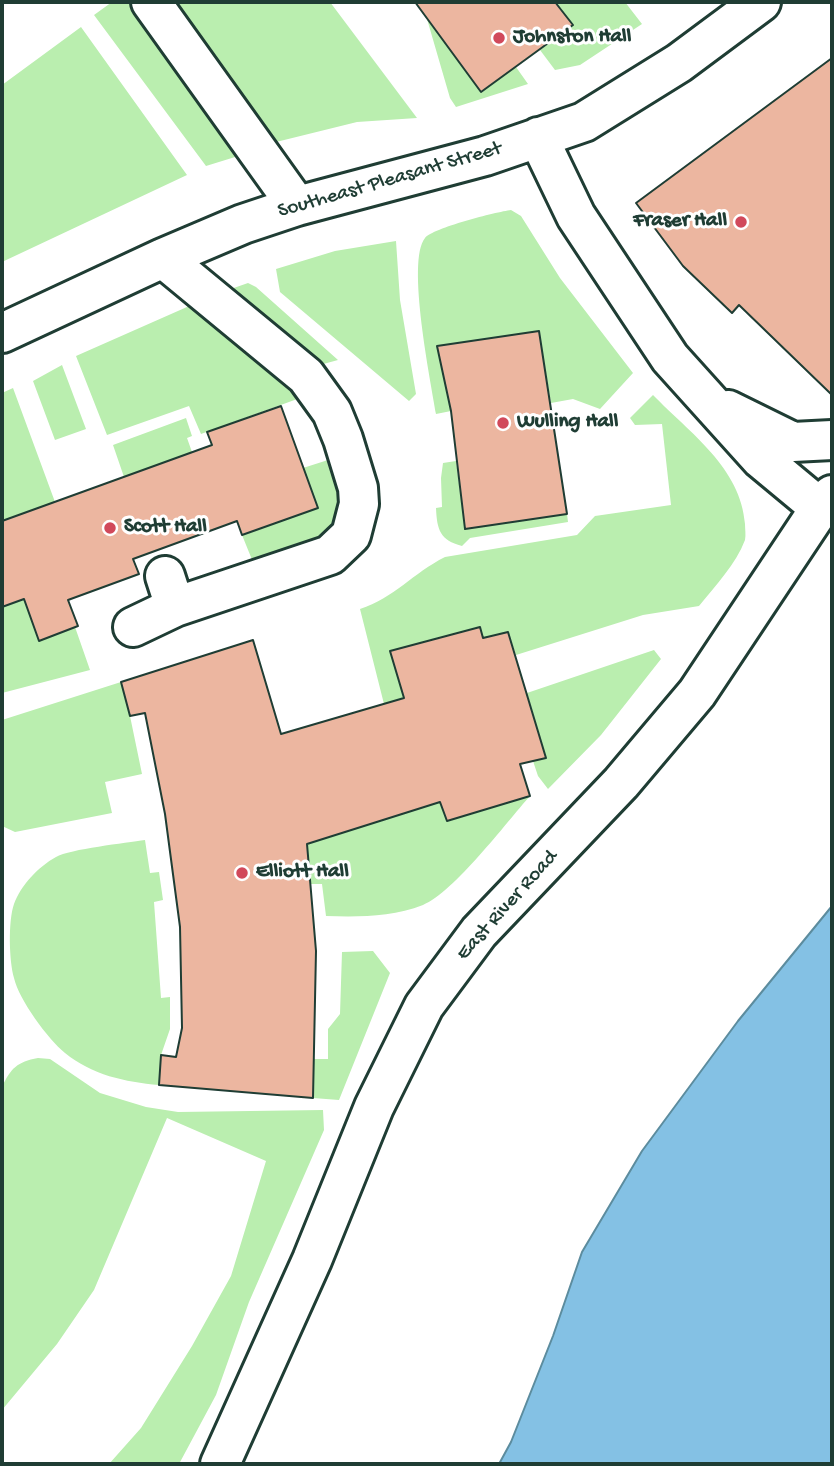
<!DOCTYPE html>
<style>
body{margin:0}
#map{position:relative;width:834px;height:1466px;overflow:hidden;background:#fff;font-family:"Gochi Hand",sans-serif}
canvas{display:block}
.frame{position:absolute;inset:0;border:4px solid #1f3d34;pointer-events:none}
</style>
<div id="map">
<canvas width="834" height="1466"></canvas>
<div class="frame"></div>
</div>
<script>
const c = document.querySelector('canvas').getContext('2d');
c.lineJoin = 'round';
function paint(path, color) { c.fillStyle = color; c.fill(path, 'evenodd'); }
function strokePath(path, color, width, dash) { c.strokeStyle = color; c.lineWidth = width; c.lineCap = dash ? 'butt' : 'round'; c.setLineDash(dash || []); c.stroke(path); }
function write(font, color, halo, rows, align = 'center') {
  c.font = font + ' "Gochi Hand",sans-serif'; c.lineWidth = 6; c.setLineDash([]); c.textBaseline = 'middle'; c.strokeStyle = halo; c.fillStyle = color; for (const [text, x, y, turn = 0] of rows) {
    c.save(); c.translate(x, y); c.rotate((+turn || 0) * Math.PI / 180); c.textAlign = isNaN(turn) ? turn : align; if (halo) c.strokeText(text, 0, 0); c.fillText(text, 0, 0); c.restore();
  }
}
const green = new Path2D(`
 M 112,2 L 137,2 L 248,153 L 206,166 L 94,15 Z
 M 166,2 L 330,2 L 417,118 L 357,122 L 268,144 Z
 M 555,2 L 625,2 L 642,24 L 580,65 L 555,70 L 540,50 L 573,25 Z
 M 427,19 L 481,92 L 516,67 L 528,84 L 456,107 L 450,98 Z
 M 81,27 L 187,175 L 2,262 L 2,85 Z
 M 511,210 L 521,216 L 560,278 L 633,373 L 600,409 L 573,399 L 551,403 L 539,331 L 437,346 L 451,411 L 436,414 C 431,382 406,261 425,238 C 433,228 496,212 511,210 Z
 M 396,241 L 400,300 L 416,394 L 409,401 L 280,292 L 276,269 L 335,251 Z
 M 248,283 L 256,287 L 338,360 L 316,366 L 228,290 Z
 M 196,303 L 289,381 L 300,398 L 201,434 L 189,406 L 107,435 L 76,356 Z
 M 62,365 L 86,429 L 55,440 L 33,381 Z
 M 13,388 L 55,502 L 2,521 L 2,393 Z
 M 653,395 C 690,433 741,468 745,524 C 745,529 746,535 745,540 C 736,564 715,586 699,606 L 643,615 L 516,655 L 508,632 L 483,638 L 479,627 L 390,651 L 404,698 L 384,704 L 360,609 C 394,598 413,573 445,557 L 577,535 L 595,516 L 671,505 L 662,424 L 635,425 L 630,418 Z
 M 186,418 L 192,436 L 187,438 L 192,452 L 124,477 L 113,445 Z
 M 328,460 L 333,462 L 344,485 L 335,534 L 255,567 L 242,535 L 318,508 L 303,468 Z
 M 456,461 L 465,529 L 567,514 L 568,522 L 470,538 L 462,546 C 440,540 437,530 436,508 L 442,507 L 441,478 L 443,463 Z
 M 35,595 L 40,640 L 75,627 L 90,670 L 2,693 L 2,607 Z
 M 654,650 L 661,659 L 601,735 L 548,789 L 538,776 L 533,761 L 546,757 L 527,693 Z
 M 121,682 L 130,716 L 142,774 L 105,782 L 112,813 L 15,832 L 2,826 L 2,720 Z
 M 530,796 C 506,823 454,892 423,905 C 392,917 359,917 326,916 L 322,884 L 311,884 L 307,844 L 440,802 L 447,821 Z
 M 145,840 L 150,873 L 159,872 L 163,900 L 154,902 L 161,998 L 170,997 L 170,1029 L 161,1055 L 159,1085 C 125,1082 92,1075 65,1053 C 48,1039 19,1000 14,978 C 9,961 8,921 14,904 C 21,885 38,867 56,857 C 70,849 126,843 145,840 Z
 M 373,951 L 390,973 L 339,1100 L 313,1098 L 314,1059 L 328,1059 L 328,1029 L 340,1014 L 342,952 Z
 M 38,1058 L 50,1059 L 100,1093 L 146,1107 L 178,1112 L 323,1110 L 324,1130 L 249,1302 L 216,1395 L 179,1464 L 109,1464 L 141,1428 L 192,1346 L 231,1276 L 266,1161 L 167,1118 L 94,1290 L 57,1344 L 2,1410 L 2,1087 C 11,1068 17,1062 38,1058 Z`);
const water = new Path2D(`
 M 832,906 L 832,1464 L 499,1464 L 511,1442 L 553,1336 L 582,1252 L 642,1151 L 738,1021 Z`);
const building = new Path2D(`
 M 415,2 L 555,2 L 573,25 L 481,92 Z
 M 832,58 L 832,395 L 739,305 L 732,313 L 683,266 L 636,203 Z
 M 539,331 L 567,514 L 465,529 L 451,411 L 437,346 Z
 M 281,406 L 318,508 L 242,535 L 237,521 L 133,559 L 139,574 L 68,600 L 78,626 L 39,641 L 24,599 L 2,607 L 2,521 L 212,445 L 207,432 Z
 M 480,627 L 483,638 L 508,632 L 546,758 L 520,764 L 530,796 L 447,821 L 440,802 L 307,844 L 316,951 L 313,1098 L 159,1085 L 161,1055 L 176,1057 L 182,1028 L 180,927 L 165,814 L 145,713 L 130,716 L 121,682 L 253,640 L 281,734 L 404,698 L 390,651 Z`);
const minor = new Path2D(`
 M 151,2 L 297,206
 M 538,137 L 576,216 L 670,358 L 761,459 L 820,508
 M 2,333 L 163,258 L 243,224 L 297,206 L 485,156 L 584,122 L 679,63 L 761,2
 M 728,410 L 793,442 L 832,440
 M 165,576 L 175,607
 M 133,627 L 175,607 L 330,555 L 351,535 L 359,504 L 358,488 L 343,439 L 332,412 L 306,376 L 163,258
 M 220,1464 L 312,1260 L 374,1107 L 424,1006 L 479,932 L 621,783 L 697,693 L 820,508 L 832,495`);
const markers = [
 [499,38,7,"#d1495b"],
 [741,222,7,"#d1495b"],
 [503,423,7,"#d1495b"],
 [110,528,7,"#d1495b"],
 [242,873,7,"#d1495b"]
];
const poiNames = [
 ["Johnston Hall",513,38],
 ["Fraser Hall",727,222,"right"],
 ["Wulling Hall",517,423],
 ["Scott Hall",124,528],
 ["Elliott Hall",256,873]
];
const streetNames = [
 ["Southeast Pleasant Street",390,181,-16],
 ["East River Road",508,906,-48]
];
paint(green, '#baeeaf');
paint(water, '#84c1e4');
strokePath(water, '#5c8c9e', 2);
paint(building, '#ecb6a0');
strokePath(building, '#1f3d34', 2);
strokePath(minor, '#1f3d34', 44);
strokePath(minor, '#fff', 38);
for (const [x, y, r, color] of markers) { const dot = new Path2D(); dot.arc(x, y, r, 0, 2 * Math.PI); c.fillStyle = color; c.fill(dot); strokePath(dot, '#fff', 2.5); }
write('bold 21px', '#1f3d34', '#fff', poiNames, 'left');
write('21px', '#1f3d34', '#fff', streetNames);
</script>
